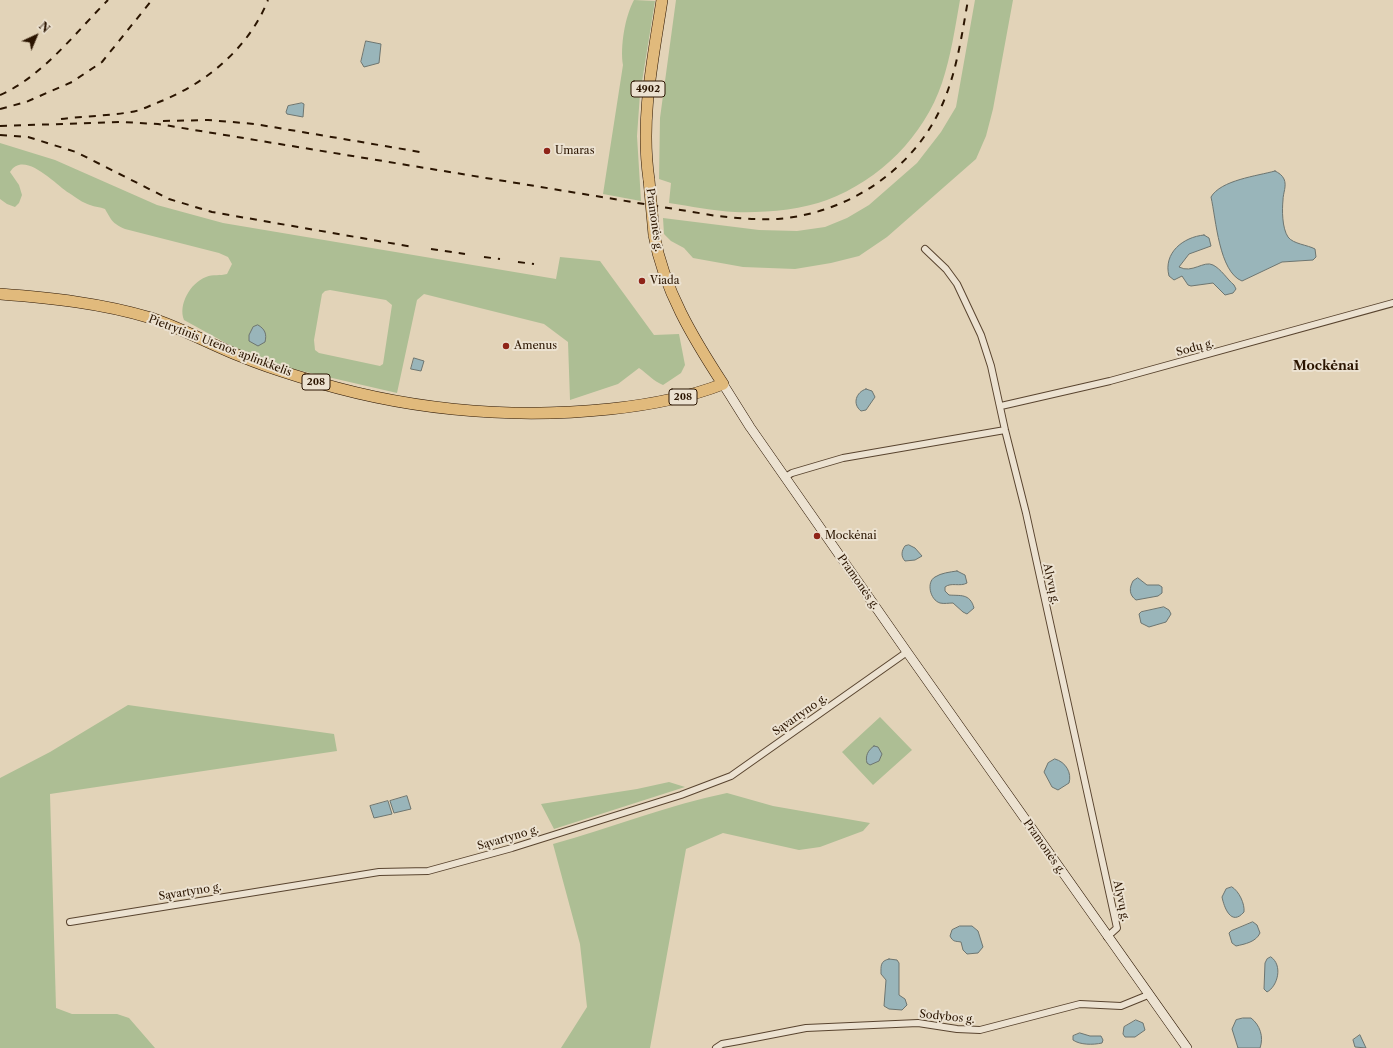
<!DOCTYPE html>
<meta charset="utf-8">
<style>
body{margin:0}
#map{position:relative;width:1393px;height:1048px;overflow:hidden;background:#e2d3b8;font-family:"Libre Caslon Text",serif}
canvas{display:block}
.north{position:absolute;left:16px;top:16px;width:40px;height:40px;-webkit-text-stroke:3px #ece2d1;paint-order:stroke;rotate:44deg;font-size:11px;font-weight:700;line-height:16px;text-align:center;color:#2b1501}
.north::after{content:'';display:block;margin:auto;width:14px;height:18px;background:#2b1501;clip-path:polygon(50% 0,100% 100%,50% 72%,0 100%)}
</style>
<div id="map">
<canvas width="1393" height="1048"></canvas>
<div class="north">N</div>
</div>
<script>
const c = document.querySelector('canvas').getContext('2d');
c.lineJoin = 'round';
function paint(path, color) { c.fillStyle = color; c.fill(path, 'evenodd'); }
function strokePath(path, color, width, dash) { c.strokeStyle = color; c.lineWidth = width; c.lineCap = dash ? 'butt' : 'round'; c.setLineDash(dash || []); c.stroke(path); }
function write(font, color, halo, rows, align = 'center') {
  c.font = font + ' "Libre Caslon Text",serif'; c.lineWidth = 4; c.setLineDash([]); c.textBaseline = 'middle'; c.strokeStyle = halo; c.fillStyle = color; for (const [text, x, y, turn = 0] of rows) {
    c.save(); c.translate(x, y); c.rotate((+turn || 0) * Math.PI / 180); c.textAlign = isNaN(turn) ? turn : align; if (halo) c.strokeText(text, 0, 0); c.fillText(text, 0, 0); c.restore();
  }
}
const green = new Path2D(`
 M 634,0 L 655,1 L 640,94 L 637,136 L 641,201 L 603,194 L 623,65 C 620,47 625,16 634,0 Z
 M 676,0 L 960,0 C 955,28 951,56 942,83 C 924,136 880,180 827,200 C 801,210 763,213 735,212 C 713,211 690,206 669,203 L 671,183 L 659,179 L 660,118 Z
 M 975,0 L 1013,0 L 993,109 L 986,136 L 976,159 L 887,237 L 859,256 L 831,263 L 795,269 L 743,267 L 693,258 L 684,248 L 671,241 L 664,234 L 663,218 L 759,230 L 797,231 L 825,227 L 847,218 L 869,205 L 917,163 L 941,132 L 956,107 Z
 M 0,143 L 55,160 L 157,205 L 223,223 L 556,279 L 560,257 L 600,261 L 654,335 L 679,334 L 685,365 L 681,373 L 663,385 C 653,381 648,374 639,368 L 618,384 L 570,400 L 568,342 L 544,324 L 424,294 L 417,300 L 397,393 L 289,368 L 233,347 L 184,320 C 178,305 190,283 206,277 C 213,274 220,276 227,274 L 232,264 L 228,257 L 219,253 L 125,229 C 112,223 112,221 105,209 C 100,207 95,207 90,205 C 83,203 75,197 69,193 C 56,185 24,149 10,172 L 19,185 L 22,195 L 19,203 L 15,207 L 7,204 L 0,199 ZM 330,290 L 386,300 L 392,305 L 383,364 L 380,366 L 319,353 L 315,350 L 314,340 L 322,294 L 325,291 Z
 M 128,705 L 334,734 L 337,751 L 50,794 L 56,1008 L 72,1014 L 117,1014 L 129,1018 L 155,1048 L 0,1048 L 0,778 L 50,752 Z
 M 880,717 L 912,750 L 873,785 L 842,752 Z
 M 669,782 L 685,787 L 554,829 L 541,804 L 637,789 Z
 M 727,793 L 773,806 L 870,823 L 863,831 L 820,847 L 799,850 L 723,833 L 686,849 L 650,1048 L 561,1048 L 587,1007 L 580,944 L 553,844 C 611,828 668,805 727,793 Z`);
const water = new Path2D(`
 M 366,41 L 381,44 L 379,63 L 364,67 L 361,62 Z
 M 302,103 L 304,104 L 303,117 L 287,114 L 286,112 L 288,106 Z
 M 1275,171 C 1279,173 1282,175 1284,179 C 1287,186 1283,193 1283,200 C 1282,210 1282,228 1288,237 C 1293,244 1308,245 1315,249 L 1316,257 L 1313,260 L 1282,262 L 1242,281 C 1219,272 1216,219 1211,197 C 1221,180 1257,176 1275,171 Z
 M 1204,235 L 1209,238 L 1211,246 L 1189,254 L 1179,267 C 1192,274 1204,260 1213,265 C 1221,269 1227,279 1234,285 L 1236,289 L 1233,293 L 1225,295 L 1213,283 L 1191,286 L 1188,285 L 1182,276 L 1174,280 L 1169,276 C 1163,253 1183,237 1204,235 Z
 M 258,325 C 265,329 267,334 265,342 L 258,346 L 249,341 L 249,335 L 253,327 Z
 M 414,358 L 424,361 L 421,371 L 411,369 Z
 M 866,389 L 872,391 L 875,397 L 866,410 L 861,411 C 852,404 856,392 866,389 Z
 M 909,545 L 915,548 L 922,556 L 915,560 L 905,561 C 901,557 901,551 905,546 Z
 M 957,571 L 965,575 L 967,583 C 960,587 951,582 945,587 L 945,591 L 949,595 C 960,596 970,593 974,608 L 967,614 L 963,612 L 953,603 C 949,603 944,604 940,603 C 930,600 926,582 935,577 C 941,573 950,572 957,571 Z
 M 1138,578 L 1147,585 L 1159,585 L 1162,587 L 1162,593 L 1158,596 L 1136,600 C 1129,595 1129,588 1133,581 Z
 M 1164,607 L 1169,610 L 1171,614 L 1166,622 L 1149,627 L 1141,623 L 1139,614 L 1141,612 Z
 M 874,746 L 878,747 L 882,754 L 879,761 L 870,765 L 867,763 C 865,756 868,750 874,746 Z
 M 1055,759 C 1066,762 1072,773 1069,783 L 1058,790 L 1052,787 L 1044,772 L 1048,763 Z
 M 407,796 L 411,809 L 394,813 L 390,801 Z
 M 388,801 L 392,814 L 374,818 L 370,806 Z
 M 1232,887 C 1239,891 1245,904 1244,912 C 1231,927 1224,907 1222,897 L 1226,889 Z
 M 1253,922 L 1257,925 L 1260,933 C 1256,942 1245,944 1236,946 L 1232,943 L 1229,933 L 1231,931 Z
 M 960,926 L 972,926 L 978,931 L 983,947 L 978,953 L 967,954 L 963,950 L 961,942 C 955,941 953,942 950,936 L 952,930 Z
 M 1271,957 C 1283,965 1278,986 1267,992 L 1264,989 L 1265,963 L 1267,959 Z
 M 889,959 L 897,960 L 899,963 L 899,995 L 905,999 L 907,1005 L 902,1010 L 889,1009 L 884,1006 L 886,980 L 881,974 C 881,966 880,961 889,959 Z
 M 1243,1018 L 1251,1018 C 1260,1025 1264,1037 1260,1048 L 1238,1048 L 1232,1029 L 1236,1020 Z
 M 1136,1020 L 1143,1023 L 1145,1030 L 1135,1037 L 1125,1037 L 1123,1034 L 1124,1027 Z
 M 1080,1033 L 1090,1036 L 1101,1036 L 1103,1040 L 1102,1043 C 1093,1045 1080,1045 1073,1040 L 1073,1036 Z
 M 1360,1035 L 1366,1048 L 1355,1047 L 1353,1040 Z`);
const minor = new Path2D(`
 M 925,249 L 946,269 L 957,284 L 981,335 L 991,366 L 1005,430 L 1026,513 L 1117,928 L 1107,937
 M 1001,406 L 1110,381 L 1393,303
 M 785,477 L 792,473 L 843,458 L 1005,430
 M 70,922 L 379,872 L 428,871 L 512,848 L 681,795 L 731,776 L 907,652
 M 716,1048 L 722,1044 L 739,1041 L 806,1028 L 918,1023 L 957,1029 L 980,1030 L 1080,1004 L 1121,1006 L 1148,995`);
const secondary = new Path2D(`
 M 723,384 L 750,427 L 907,652 L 1187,1048`);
const trunk = new Path2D(`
 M 649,180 C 640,119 653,60 662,0
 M 0,294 C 51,298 101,303 151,318 C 181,328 210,344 240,356 C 259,364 280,371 300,377 C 399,409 506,420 610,409 C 648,405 687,398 723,384 C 693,338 664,290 654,235`);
const rail = new Path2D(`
 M 0,95 C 42,77 76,32 108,0
 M 0,109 L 26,102 L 72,82 L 102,62 L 152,0
 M 61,119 C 84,116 108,116 131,112 C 139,111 147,107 154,104 C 203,86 248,50 268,0
 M 163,121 L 208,120 L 255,124 L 426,153
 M 0,126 L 122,122 L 158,124 L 717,216 C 737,218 758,220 778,219 C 849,213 915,169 943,103 C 957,70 962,34 968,0
 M 0,135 L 28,137 L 76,152 L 169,199 L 212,212 L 413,247
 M 431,249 L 465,254
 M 484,257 L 500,259
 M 518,262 L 534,264`);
const trunkBridge = new Path2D(`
 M 649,180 L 654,235`);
const markers = [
 [547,151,4,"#8f2418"],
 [642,281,4,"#8f2418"],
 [506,346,4,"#8f2418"],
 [817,536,4,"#8f2418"]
];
const shields = [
 [648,89,34],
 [316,382,28],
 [683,397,28]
];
const shieldNames = [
 ["4902",648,89],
 ["208",316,382],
 ["208",683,397]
];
const poiNames = [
 ["Umaras",555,151],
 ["Viada",650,281],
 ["Amenus",514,346],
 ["Mockėnai",825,536]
];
const streetNames = [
 ["Pramonės g.",654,220,82],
 ["Pietrytinis Utenos aplinkkelis",220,346,21],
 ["Sodų g.",1195,348,-15],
 ["Pramonės g.",858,582,55],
 ["Alyvų g.",1051,584,78],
 ["Sąvartyno g.",800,715,-35],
 ["Sąvartyno g.",508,838,-16],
 ["Pramonės g.",1044,847,55],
 ["Sąvartyno g.",190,892,-9],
 ["Alyvų g.",1121,901,78],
 ["Sodybos g.",947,1017,6]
];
const quarterNames = [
 ["Mockėnai",1326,366]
];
paint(green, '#adbe94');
paint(water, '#99b5ba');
strokePath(water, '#6d7570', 1);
strokePath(minor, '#59442f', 8);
strokePath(secondary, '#2b1501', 10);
strokePath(trunk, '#2b1501', 12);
strokePath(minor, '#ece2d1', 6);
strokePath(secondary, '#ece2d1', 9);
strokePath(trunk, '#e1ba7c', 11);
strokePath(rail, '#2b1501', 2, [7, 7]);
strokePath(trunkBridge, '#2b1501', 12, []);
strokePath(trunkBridge, '#e1ba7c', 11);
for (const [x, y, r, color] of markers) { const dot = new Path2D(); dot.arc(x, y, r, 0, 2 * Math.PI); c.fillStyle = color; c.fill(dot); strokePath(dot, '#ece2d1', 1.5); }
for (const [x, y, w] of shields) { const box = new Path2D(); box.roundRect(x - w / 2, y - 8, w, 16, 3); c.fillStyle = '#ece2d1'; c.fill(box); strokePath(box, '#2b1501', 1); }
write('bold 10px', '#2b1501', null, shieldNames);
write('11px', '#2b1501', '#ece2d1', poiNames, 'left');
write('11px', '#2b1501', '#ece2d1', streetNames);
write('bold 13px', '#2b1501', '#ece2d1', quarterNames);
</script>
